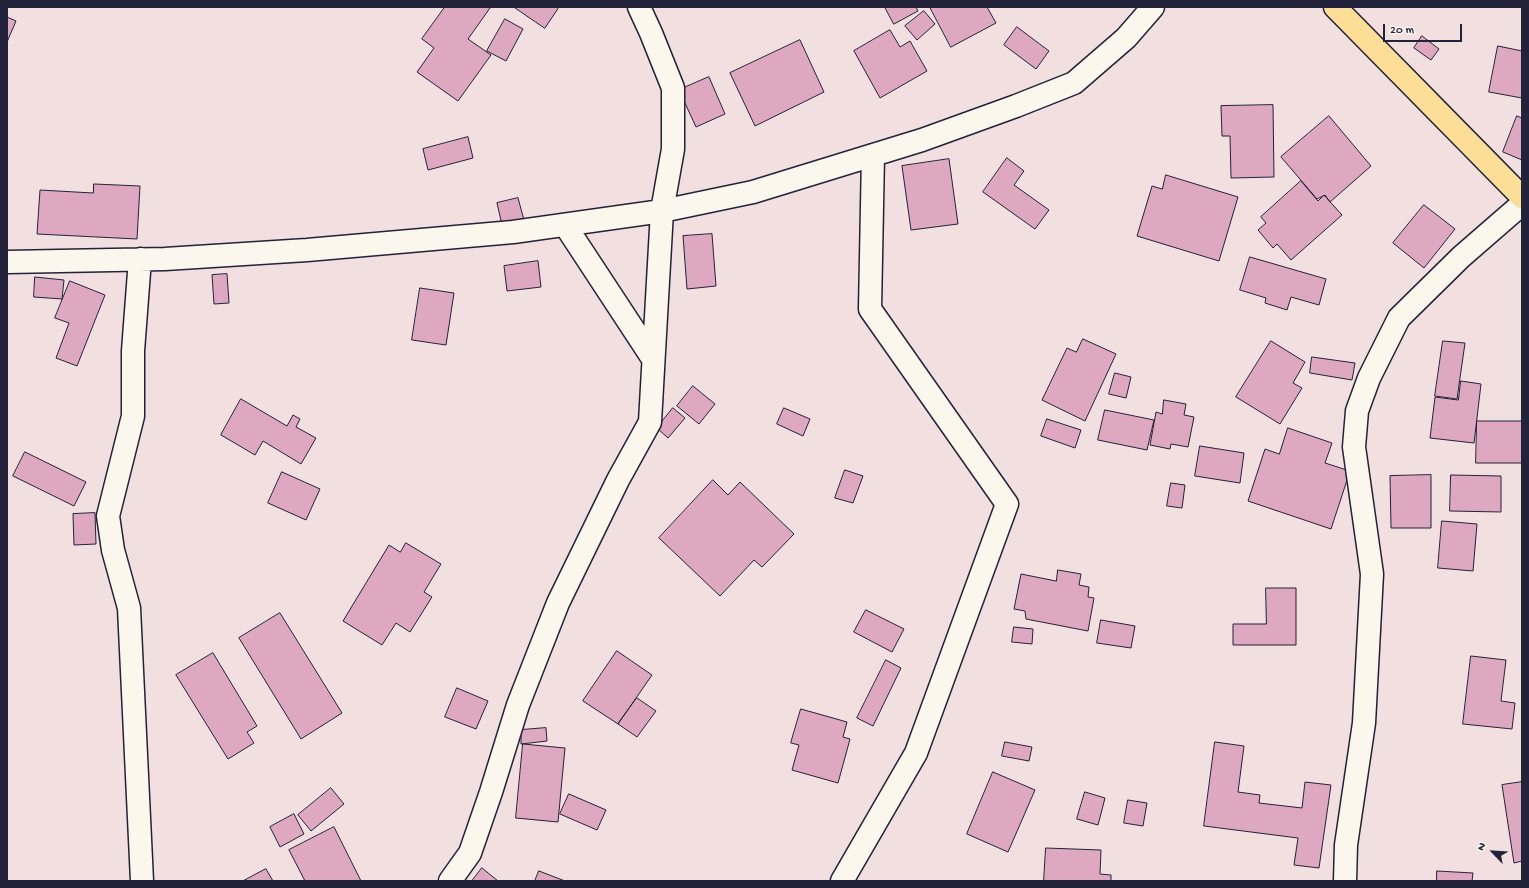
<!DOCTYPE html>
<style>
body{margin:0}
#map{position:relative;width:1529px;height:888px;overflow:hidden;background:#f2dfdf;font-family:"Gochi Hand",sans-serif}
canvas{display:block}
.frame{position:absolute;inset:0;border:8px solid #22223b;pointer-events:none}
.north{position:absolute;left:1473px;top:832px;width:40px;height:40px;-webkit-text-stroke:3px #fbf7ec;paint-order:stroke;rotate:295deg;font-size:11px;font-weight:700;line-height:16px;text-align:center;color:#22223b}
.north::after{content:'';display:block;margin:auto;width:14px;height:18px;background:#22223b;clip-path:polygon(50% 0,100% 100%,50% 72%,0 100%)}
.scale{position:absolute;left:1383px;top:24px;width:79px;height:18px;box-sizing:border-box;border:2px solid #22223b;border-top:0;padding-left:5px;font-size:12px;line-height:14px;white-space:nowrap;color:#22223b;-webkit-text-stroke:3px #fbf7ec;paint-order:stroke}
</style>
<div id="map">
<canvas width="1529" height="888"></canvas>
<div class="frame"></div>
<div class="north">N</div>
<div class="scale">20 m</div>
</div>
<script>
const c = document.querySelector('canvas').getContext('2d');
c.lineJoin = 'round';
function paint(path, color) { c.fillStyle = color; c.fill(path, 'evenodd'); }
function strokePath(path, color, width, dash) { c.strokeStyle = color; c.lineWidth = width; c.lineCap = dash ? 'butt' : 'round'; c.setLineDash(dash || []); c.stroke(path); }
const building = new Path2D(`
 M 445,7 L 488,7 L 490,8 L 468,39 L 491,55 L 458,101 L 417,72 L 434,48 L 422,39 Z
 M 514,7 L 559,7 L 545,28 Z
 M 885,7 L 916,7 L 918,11 L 894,24 Z
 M 930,7 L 987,7 L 996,23 L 951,47 Z
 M 924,11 L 935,24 L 917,40 L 905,26 Z
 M 7,17 L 16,21 L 7,42 Z
 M 505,19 L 523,29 L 506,61 L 487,51 Z
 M 1017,27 L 1049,51 L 1036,69 L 1004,45 Z
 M 890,30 L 900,47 L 910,41 L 927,71 L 880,98 L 854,51 Z
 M 1422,36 L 1439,49 L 1431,60 L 1414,48 Z
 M 800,40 L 824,92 L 755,126 L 730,73 Z
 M 1498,46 L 1522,51 L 1522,98 L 1489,92 Z
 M 709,77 L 725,114 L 696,127 L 679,90 Z
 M 1273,105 L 1274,177 L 1231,178 L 1230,136 L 1222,136 L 1221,106 Z
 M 1329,116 L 1371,166 L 1330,202 L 1325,195 L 1317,199 L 1281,157 Z
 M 1517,116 L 1522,118 L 1522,160 L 1503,152 Z
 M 468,137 L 473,158 L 428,170 L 423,149 Z
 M 1007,158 L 1024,171 L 1014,185 L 1049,210 L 1035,229 L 983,192 Z
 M 949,159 L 958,224 L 911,230 L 902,166 Z
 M 1166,175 L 1238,197 L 1219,261 L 1137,236 L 1152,186 L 1162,189 Z
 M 1301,181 L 1318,201 L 1324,195 L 1342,215 L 1291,260 L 1277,244 L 1273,248 L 1258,230 L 1266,223 L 1261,217 Z
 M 94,184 L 140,186 L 137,239 L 37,234 L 40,190 L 93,193 Z
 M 518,198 L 524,220 L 502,225 L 497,203 Z
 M 1424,205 L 1455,229 L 1424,268 L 1393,243 Z
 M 712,234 L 716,286 L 687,289 L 683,236 Z
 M 1250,257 L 1326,279 L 1319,305 L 1291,297 L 1287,310 L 1265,303 L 1266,298 L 1240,290 Z
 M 538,261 L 541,287 L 507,291 L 504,266 Z
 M 227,274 L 229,303 L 214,304 L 212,275 Z
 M 35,277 L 64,280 L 62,299 L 34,297 Z
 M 70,281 L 105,295 L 77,366 L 56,358 L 69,323 L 55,318 Z
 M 420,288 L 454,293 L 446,345 L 412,340 Z
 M 1083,339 L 1116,354 L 1085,421 L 1042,400 L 1067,348 L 1076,352 Z
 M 1271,341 L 1305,362 L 1293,383 L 1302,388 L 1280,424 L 1236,397 Z
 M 1443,341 L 1465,343 L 1457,399 L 1435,396 Z
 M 1312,357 L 1355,363 L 1352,380 L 1310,373 Z
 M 1115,373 L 1131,377 L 1126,398 L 1109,394 Z
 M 1461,381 L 1481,384 L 1474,443 L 1430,438 L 1435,397 L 1458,400 Z
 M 693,386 L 715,404 L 699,424 L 677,406 Z
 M 241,399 L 287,426 L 293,415 L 300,419 L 296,427 L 316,438 L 301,464 L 263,441 L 255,455 L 221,435 Z
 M 1164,400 L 1186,404 L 1184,415 L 1194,417 L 1188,447 L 1171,444 L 1170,449 L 1150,445 L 1156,412 L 1162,414 Z
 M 673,408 L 685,418 L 668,438 L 657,428 Z
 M 784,408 L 810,419 L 803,436 L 777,424 Z
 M 1105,410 L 1154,420 L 1147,450 L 1098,440 Z
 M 1047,419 L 1081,430 L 1075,448 L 1041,436 Z
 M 1477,421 L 1522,421 L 1522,463 L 1476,463 Z
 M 1288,428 L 1332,443 L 1325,463 L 1350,471 L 1331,529 L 1248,501 L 1265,449 L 1279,454 Z
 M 1200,446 L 1244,453 L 1240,483 L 1195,476 Z
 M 25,452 L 86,482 L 74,506 L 13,476 Z
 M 845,470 L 863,476 L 853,503 L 835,498 Z
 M 282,472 L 320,489 L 306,520 L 268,503 Z
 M 1431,475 L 1431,528 L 1391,528 L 1390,476 Z
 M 1451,475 L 1501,476 L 1501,512 L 1450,511 Z
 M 713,480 L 728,495 L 740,482 L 794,534 L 762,567 L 754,560 L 720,596 L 659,538 Z
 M 1171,483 L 1185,485 L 1182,508 L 1167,506 Z
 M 95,513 L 96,544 L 74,545 L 73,514 Z
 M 1442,521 L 1477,524 L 1473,571 L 1438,568 Z
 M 406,543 L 441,564 L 424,592 L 432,597 L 410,632 L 396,623 L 382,645 L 343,621 L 389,545 L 400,552 Z
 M 1058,570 L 1081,574 L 1079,585 L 1089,587 L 1088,597 L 1094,598 L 1088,631 L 1026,619 L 1025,611 L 1014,609 L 1021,574 L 1056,581 Z
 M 1266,588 L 1296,588 L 1296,645 L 1233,645 L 1233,624 L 1266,624 Z
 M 866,610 L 904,629 L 892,652 L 854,632 Z
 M 280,613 L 342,713 L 301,739 L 239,638 Z
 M 1101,620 L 1135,626 L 1131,648 L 1097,643 Z
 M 1014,627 L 1033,629 L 1032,644 L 1012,642 Z
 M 617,651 L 652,675 L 618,724 L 583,701 Z
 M 213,653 L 257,726 L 247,732 L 254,743 L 228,759 L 176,675 Z
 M 1471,656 L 1506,660 L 1501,701 L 1515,703 L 1512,729 L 1463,724 Z
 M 886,660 L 901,668 L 873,726 L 857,718 Z
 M 457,688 L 488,701 L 476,729 L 445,717 Z
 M 637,698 L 656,711 L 637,737 L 618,724 Z
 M 801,709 L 847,722 L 843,737 L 850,739 L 838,783 L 792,770 L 799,745 L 791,743 Z
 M 546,728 L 547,741 L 521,744 L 521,730 Z
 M 1005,742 L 1032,747 L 1029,761 L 1002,756 Z
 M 1215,742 L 1244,746 L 1238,792 L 1260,795 L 1259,803 L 1302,808 L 1305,782 L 1331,785 L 1319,868 L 1294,865 L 1298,838 L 1204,826 Z
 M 523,744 L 565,748 L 558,822 L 516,818 Z
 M 993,772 L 1035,790 L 1008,852 L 967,834 Z
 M 1522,782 L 1522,861 L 1514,863 L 1502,785 Z
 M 331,788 L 344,804 L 311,831 L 298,815 Z
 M 1085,792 L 1105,798 L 1098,825 L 1077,819 Z
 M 569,794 L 606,810 L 597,830 L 560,814 Z
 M 1128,800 L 1147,803 L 1143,826 L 1124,823 Z
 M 294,814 L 304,834 L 280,847 L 270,827 Z
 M 334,827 L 361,881 L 305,881 L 289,850 Z
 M 1046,848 L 1101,850 L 1100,874 L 1111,875 L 1111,881 L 1044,881 Z
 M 482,868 L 498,881 L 472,881 Z
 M 266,869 L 273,881 L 243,881 Z
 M 539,871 L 565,881 L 535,881 Z
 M 1437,871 L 1473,873 L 1472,881 L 1437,881 Z`);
const minor = new Path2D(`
 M 565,225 L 653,359
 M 140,259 L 133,351 L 133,416 L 108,516 L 113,550 L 129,608 L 142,881
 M 7,262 L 165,259 L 307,250 L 513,232 L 662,211 L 753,192 L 922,140 L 1016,106 L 1074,83 L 1126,38 L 1153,7
 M 450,881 L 470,853 L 491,792 L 518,705 L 558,603 L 618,480 L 650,422 L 662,211 L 673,149 L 673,88 L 651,33 L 639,7
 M 842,881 L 916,753 L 1007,504 L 870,309 L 873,155
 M 1345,881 L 1346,845 L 1364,723 L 1372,574 L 1354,447 L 1357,411 L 1369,378 L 1399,318 L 1461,257 L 1522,204`);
const major = new Path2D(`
 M 1335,7 L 1522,197`);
paint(building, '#dda8c0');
strokePath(building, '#22223b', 1);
strokePath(minor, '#22223b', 25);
strokePath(major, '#22223b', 25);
strokePath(minor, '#fbf7ec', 22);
strokePath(major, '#fdde96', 22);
</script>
